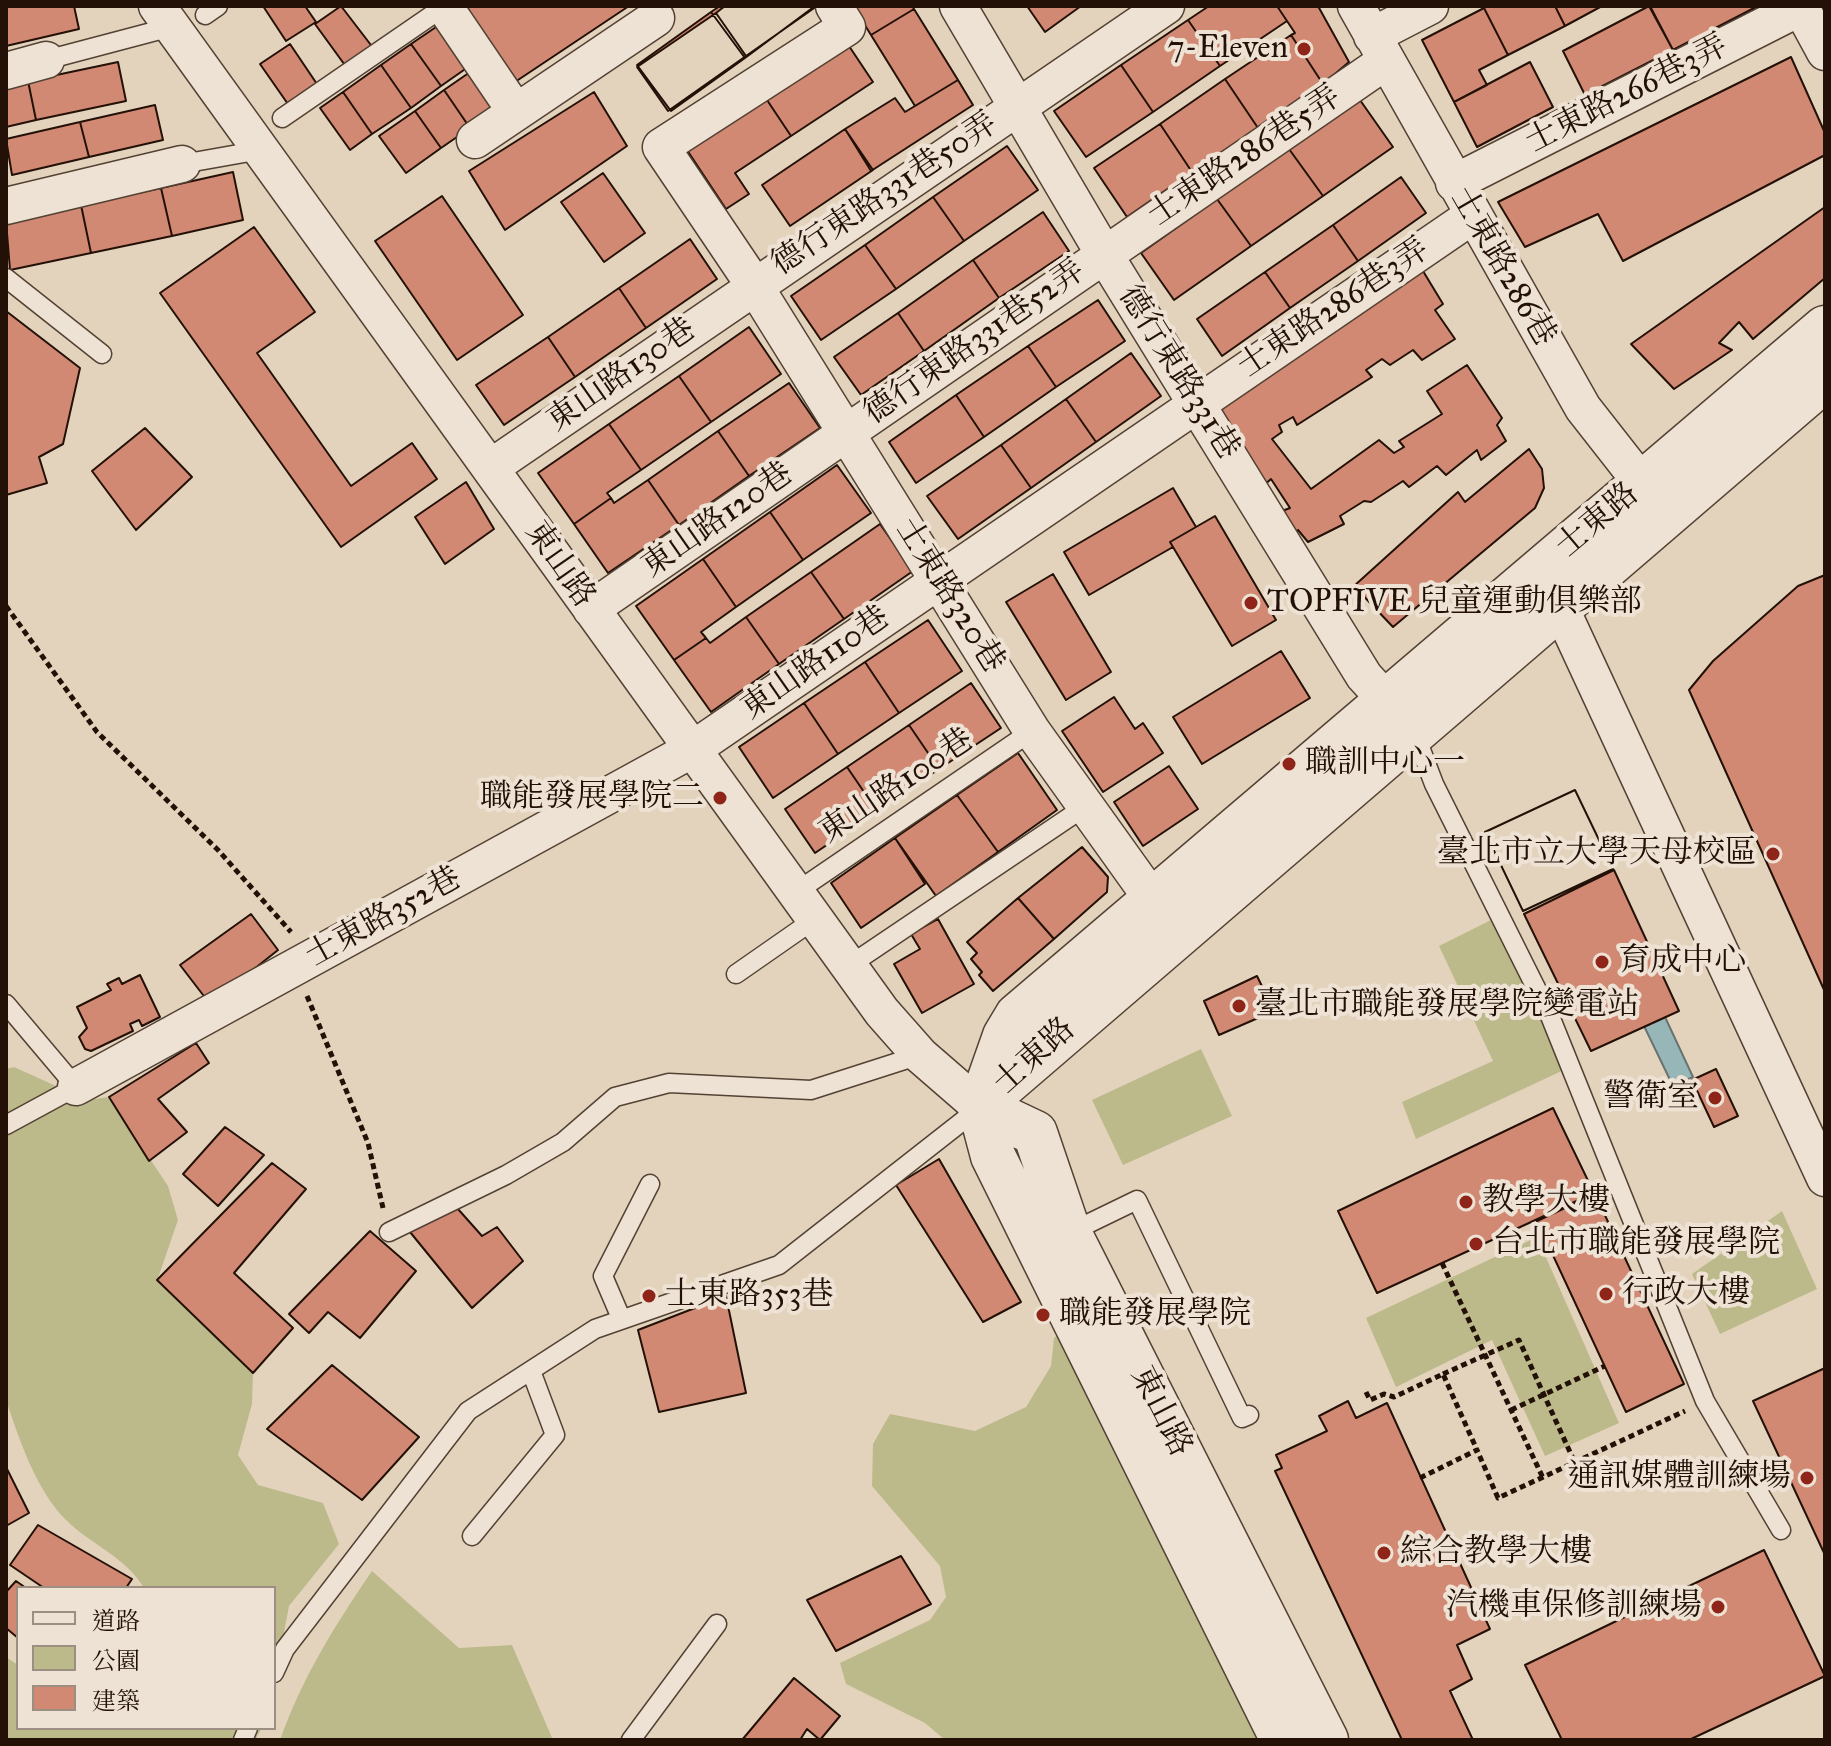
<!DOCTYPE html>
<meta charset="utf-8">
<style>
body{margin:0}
#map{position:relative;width:1831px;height:1746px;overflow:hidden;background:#e4d3bc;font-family:"IM FELL Great Primer","Noto Serif TC",serif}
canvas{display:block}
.frame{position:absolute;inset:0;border:8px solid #231107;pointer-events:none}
.legend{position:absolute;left:16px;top:1586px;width:260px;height:144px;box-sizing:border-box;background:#ede2d3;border:2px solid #9c8e81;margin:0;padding:10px 14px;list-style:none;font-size:24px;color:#231107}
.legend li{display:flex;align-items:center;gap:16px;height:40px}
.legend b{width:40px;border:2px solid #9c8e81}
</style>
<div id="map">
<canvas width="1831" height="1746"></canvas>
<div class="frame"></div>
<ul class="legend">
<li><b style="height:10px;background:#ede2d3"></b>道路</li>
<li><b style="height:22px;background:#bcba8b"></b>公園</li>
<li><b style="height:22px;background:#d18973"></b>建築</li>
</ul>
</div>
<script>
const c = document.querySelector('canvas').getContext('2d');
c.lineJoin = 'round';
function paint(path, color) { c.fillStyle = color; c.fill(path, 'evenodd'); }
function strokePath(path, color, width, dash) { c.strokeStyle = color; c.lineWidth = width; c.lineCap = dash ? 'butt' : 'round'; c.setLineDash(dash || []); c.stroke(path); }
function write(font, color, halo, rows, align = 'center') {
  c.font = font + ' "IM FELL Great Primer","Noto Serif TC",serif'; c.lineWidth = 8; c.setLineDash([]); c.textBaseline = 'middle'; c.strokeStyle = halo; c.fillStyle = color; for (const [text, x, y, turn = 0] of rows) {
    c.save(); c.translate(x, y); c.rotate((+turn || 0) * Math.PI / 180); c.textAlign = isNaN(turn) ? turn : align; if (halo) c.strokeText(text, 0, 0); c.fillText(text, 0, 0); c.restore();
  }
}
const green = new Path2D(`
 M 1495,918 L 1566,1069 L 1416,1139 L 1402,1102 L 1493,1061 L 1439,946 Z
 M 1201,1049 L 1232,1116 L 1123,1165 L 1092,1100 Z
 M 14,1067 L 87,1100 L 109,1097 L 168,1186 L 178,1220 L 157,1281 L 253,1373 L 252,1404 L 238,1455 L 258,1485 L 323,1503 L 339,1544 L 289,1606 L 274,1685 L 274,1588 L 144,1588 C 126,1557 91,1545 66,1520 C 36,1490 19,1439 6,1400 L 6,1069 Z
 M 1782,1211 L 1817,1289 L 1720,1334 L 1692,1274 Z
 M 1537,1237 L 1619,1423 L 1545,1456 L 1492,1340 L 1396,1387 L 1366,1318 Z
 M 1067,1328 L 1269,1740 L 945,1740 L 925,1723 L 846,1684 L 840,1663 L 930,1620 L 946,1597 L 940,1566 L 872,1486 L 873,1444 L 890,1414 L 975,1431 L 1026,1407 L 1051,1366 L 1054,1338 Z
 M 372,1571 L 459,1648 L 512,1645 L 553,1740 L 280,1740 C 302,1678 335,1625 372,1571 Z
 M 6,1657 L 18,1665 L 18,1728 L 262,1728 L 255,1740 L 6,1740 Z`);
const water = new Path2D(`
 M 1665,1017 L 1693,1077 L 1673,1086 L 1644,1026 Z`);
const building = new Path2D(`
 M 6,6 L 74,6 L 79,29 L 6,46 Z
 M 263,6 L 305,6 L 316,22 L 286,41 Z
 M 341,6 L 374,49 L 347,68 L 315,24 Z
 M 459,6 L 629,6 L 515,82 Z
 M 720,6 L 815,6 L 745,58 L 711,12 Z
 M 725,6 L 817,6 L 746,56 L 716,13 Z
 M 853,6 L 912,6 L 914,9 L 871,35 Z
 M 1027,6 L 1081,6 L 1045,32 Z
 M 1209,6 L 1277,6 L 1287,21 L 1220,66 L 1188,20 Z
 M 1277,6 L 1318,6 L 1349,62 L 1323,84 L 1291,35 L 1295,33 Z
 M 1488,6 L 1555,6 L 1565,26 L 1508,55 L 1484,8 Z
 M 1555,6 L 1602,6 L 1565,26 Z
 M 1649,6 L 1673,50 L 1585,95 L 1563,51 Z
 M 1650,6 L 1758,6 L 1673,50 Z
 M 1484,8 L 1508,55 L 1479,70 L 1487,85 L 1454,102 L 1422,40 Z
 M 914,9 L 958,80 L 915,106 L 871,35 Z
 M 711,12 L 745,58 L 671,111 L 637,65 Z
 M 716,13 L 746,56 L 668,111 L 637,67 Z
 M 1188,20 L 1220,66 L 1153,112 L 1121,65 Z
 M 442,23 L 471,65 L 441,86 L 411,44 Z
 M 1291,35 L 1323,84 L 1258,128 L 1225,79 Z
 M 847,43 L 873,82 L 791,136 L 765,97 Z
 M 290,44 L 319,87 L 290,107 L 260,64 Z
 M 411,44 L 441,86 L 411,108 L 381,65 Z
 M 1791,57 L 1825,133 L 1825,155 L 1623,261 L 1598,214 L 1525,247 L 1498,202 Z
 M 118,62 L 126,101 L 36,120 L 28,81 Z
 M 1530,62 L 1553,107 L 1477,147 L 1454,102 Z
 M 381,65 L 411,108 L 372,134 L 343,92 Z
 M 1121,65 L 1153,112 L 1086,157 L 1054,111 Z
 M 473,70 L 499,108 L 470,128 L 444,90 Z
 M 1225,79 L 1258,128 L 1192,172 L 1160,124 Z
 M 958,80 L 973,105 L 871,171 L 845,129 L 895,98 L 905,112 Z
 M 28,81 L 36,120 L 6,127 L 6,86 Z
 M 444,90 L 470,128 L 441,148 L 415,111 Z
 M 343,92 L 372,134 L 350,150 L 320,108 Z
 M 594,92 L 627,146 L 505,230 L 469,171 Z
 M 765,97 L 791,136 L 735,173 L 749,194 L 726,209 L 687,150 Z
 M 1360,100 L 1393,147 L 1323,196 L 1289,149 Z
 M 155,105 L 163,140 L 89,157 L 80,122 Z
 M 415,111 L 441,148 L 406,173 L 379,136 Z
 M 80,122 L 89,157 L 12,175 L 6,139 Z
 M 1160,124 L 1192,172 L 1127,217 L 1094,168 Z
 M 845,129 L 873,170 L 790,226 L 762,185 Z
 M 1007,146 L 1038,190 L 964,241 L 933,197 Z
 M 1289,149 L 1323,196 L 1251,246 L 1217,199 Z
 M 233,172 L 243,220 L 172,236 L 161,188 Z
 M 603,173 L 645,233 L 604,262 L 561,202 Z
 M 1401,177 L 1426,213 L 1358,261 L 1333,225 Z
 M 161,188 L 172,236 L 91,253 L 81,205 Z
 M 442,196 L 523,315 L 457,360 L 375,241 Z
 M 933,197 L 964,241 L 896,289 L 865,245 Z
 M 1217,199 L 1251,246 L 1174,300 L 1141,253 Z
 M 81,205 L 91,253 L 10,270 L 6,221 Z
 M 1825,207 L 1825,278 L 1753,339 L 1739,322 L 1719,343 L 1732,350 L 1674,389 L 1631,344 Z
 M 1043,212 L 1069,251 L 999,298 L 973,260 Z
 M 1333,225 L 1358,261 L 1290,308 L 1265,272 Z
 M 254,227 L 315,312 L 257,353 L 351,486 L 412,443 L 437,479 L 341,547 L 160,293 Z
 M 690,239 L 717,279 L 646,328 L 619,288 Z
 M 865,245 L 896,289 L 821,340 L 791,296 Z
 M 973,260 L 999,298 L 924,351 L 898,313 Z
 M 1423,271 L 1443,304 L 1435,310 L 1455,339 L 1422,360 L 1413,350 L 1390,365 L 1382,359 L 1366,370 L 1372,377 L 1297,425 L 1293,417 L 1279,425 L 1282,432 L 1272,439 L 1311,489 L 1379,440 L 1394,453 L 1404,447 L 1399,441 L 1442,414 L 1427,391 L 1467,365 L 1502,418 L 1497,425 L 1506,441 L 1481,460 L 1477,450 L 1446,475 L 1437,466 L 1409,487 L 1403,481 L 1371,502 L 1364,501 L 1340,516 L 1344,524 L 1308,542 L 1298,530 L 1290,535 L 1282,511 L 1290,508 L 1271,479 L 1262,487 L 1218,411 Z
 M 1265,272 L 1290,308 L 1222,356 L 1197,319 Z
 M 619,288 L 646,328 L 575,377 L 548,337 Z
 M 1098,300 L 1125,341 L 1056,387 L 1028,346 Z
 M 6,311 L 80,368 L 63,444 L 39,457 L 47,483 L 6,495 Z
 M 898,313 L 924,351 L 861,395 L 834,357 Z
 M 749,327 L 781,374 L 711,422 L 679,376 Z
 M 548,337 L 575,377 L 504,425 L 476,385 Z
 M 1028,346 L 1056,387 L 984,437 L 956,395 Z
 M 1131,353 L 1161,396 L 1096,442 L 1066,399 Z
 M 679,376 L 711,422 L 641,470 L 609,424 Z
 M 789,383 L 820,428 L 749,476 L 718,431 Z
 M 956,395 L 984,437 L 916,483 L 889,442 Z
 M 1066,399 L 1096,442 L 1031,488 L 1001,445 Z
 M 609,424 L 641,470 L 607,493 L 611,498 L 574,524 L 538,473 Z
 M 145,428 L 192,477 L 136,530 L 92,471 Z
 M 718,431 L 749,476 L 679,525 L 648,480 Z
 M 1001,445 L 1031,488 L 958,539 L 927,496 Z
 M 1529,449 L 1542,469 L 1544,488 L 1535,508 L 1393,627 L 1354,586 L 1458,492 L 1465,502 Z
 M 837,465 L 871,513 L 803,560 L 770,512 Z
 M 648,480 L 679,525 L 608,573 L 574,524 L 611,498 L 614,503 Z
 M 466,482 L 494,529 L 445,564 L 415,517 Z
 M 1173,488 L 1196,527 L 1170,542 L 1173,547 L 1089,595 L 1064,552 Z
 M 770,512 L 803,560 L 736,607 L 703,559 Z
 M 1215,516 L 1276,620 L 1232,646 L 1170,542 Z
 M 880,524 L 913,571 L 844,619 L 811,572 Z
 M 703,559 L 736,607 L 701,632 L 706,638 L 674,660 L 636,606 Z
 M 811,572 L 844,619 L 779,664 L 746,617 Z
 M 1053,574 L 1111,672 L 1066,700 L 1006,602 Z
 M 1825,575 L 1825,992 L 1689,690 L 1713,661 L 1798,586 Z
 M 746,617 L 779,664 L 711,712 L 674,660 L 706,638 L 710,643 Z
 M 928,620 L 962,671 L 899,713 L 865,662 Z
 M 1281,651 L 1310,698 L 1202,764 L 1173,717 Z
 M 865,662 L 899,713 L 838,754 L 804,703 Z
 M 971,683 L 1001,728 L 939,769 L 909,725 Z
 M 1114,697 L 1135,729 L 1143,723 L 1163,753 L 1103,792 L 1062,731 Z
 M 804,703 L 838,754 L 773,798 L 739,747 Z
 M 909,725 L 939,769 L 877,811 L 847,767 Z
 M 1018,753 L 1057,810 L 998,852 L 957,795 Z
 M 1169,766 L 1198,809 L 1143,846 L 1114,802 Z
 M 847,767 L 877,811 L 815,853 L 785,809 Z
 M 1575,790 L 1613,869 L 1523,911 L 1485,832 Z
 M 1575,790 L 1613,869 L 1523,911 L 1485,832 Z
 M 957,795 L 998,852 L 936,896 L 895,838 Z
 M 895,838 L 925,884 L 861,928 L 831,883 Z
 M 1082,847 L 1108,877 L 1107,892 L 1054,939 L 1018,898 Z
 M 1614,870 L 1679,1011 L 1591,1051 L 1524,914 Z
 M 1018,898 L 1054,939 L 993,991 L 979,975 L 982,972 L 971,959 L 977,953 L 967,942 Z
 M 251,914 L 278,950 L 210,1004 L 180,965 Z
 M 938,919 L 974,984 L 922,1013 L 894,964 L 920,949 L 911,934 Z
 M 140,975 L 160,1017 L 142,1026 L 139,1020 L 130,1024 L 133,1031 L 91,1051 L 85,1049 L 79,1037 L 87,1028 L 77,1007 L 111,990 L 107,984 L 119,978 L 122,984 Z
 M 1257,976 L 1274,1011 L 1219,1035 L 1204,1001 Z
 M 196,1043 L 209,1063 L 158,1099 L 187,1132 L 149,1161 L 109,1097 Z
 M 1716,1069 L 1738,1116 L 1714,1127 L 1692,1080 Z
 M 1553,1108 L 1594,1193 L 1377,1293 L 1338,1211 Z
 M 225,1127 L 264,1155 L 218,1206 L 183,1174 Z
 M 939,1159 L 1021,1302 L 983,1322 L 896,1185 Z
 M 272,1163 L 306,1189 L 234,1273 L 293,1328 L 253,1373 L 157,1280 Z
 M 1595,1194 L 1684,1384 L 1626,1412 L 1537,1221 Z
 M 450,1200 L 482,1236 L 497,1227 L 523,1261 L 472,1308 L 410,1232 Z
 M 370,1231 L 416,1271 L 360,1338 L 328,1312 L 309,1333 L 289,1314 Z
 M 726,1296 L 746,1393 L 659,1412 L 638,1330 Z
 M 332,1365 L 419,1437 L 362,1500 L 267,1429 Z
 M 1825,1368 L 1825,1555 L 1753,1401 Z
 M 1348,1401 L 1356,1418 L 1387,1403 L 1490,1629 L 1457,1645 L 1472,1679 L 1450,1691 L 1473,1740 L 1402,1740 L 1275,1471 L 1282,1468 L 1276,1455 L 1327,1431 L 1319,1416 Z
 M 6,1467 L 29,1513 L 6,1526 Z
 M 38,1525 L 132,1579 L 126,1588 L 44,1588 L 10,1565 Z
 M 1764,1550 L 1825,1676 L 1689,1740 L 1562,1740 L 1525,1665 Z
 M 901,1556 L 931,1604 L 836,1651 L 807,1600 Z
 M 16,1581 L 26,1588 L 18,1588 L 18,1638 L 6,1628 L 6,1592 Z
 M 794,1678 L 840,1716 L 820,1740 L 807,1729 L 800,1740 L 742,1740 Z`);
const path = new Path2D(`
 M 6,606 L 97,732 L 218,850 L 291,932
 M 307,996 L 368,1143 L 383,1208
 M 1442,1263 L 1543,1478
 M 1443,1374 L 1519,1340 L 1575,1463
 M 1366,1392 L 1370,1400 L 1384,1394 L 1394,1397 L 1443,1374 L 1477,1450
 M 1511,1410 L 1605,1366
 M 1420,1478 L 1477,1450 L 1498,1498 L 1685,1411`);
const service = new Path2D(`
 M 205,15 L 218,6
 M 46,60 L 171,27
 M 282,118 L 445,6
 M 182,164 L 261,150
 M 6,278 L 102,354
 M 1415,734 L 1434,784 L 1550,1016 L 1705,1401 L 1781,1530
 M 796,892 L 1032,731
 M 850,965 L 1086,806
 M 736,974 L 815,919
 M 6,1004 L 76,1087 L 6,1125
 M 389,1232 L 506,1175 L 563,1142 L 615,1097 L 669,1083 L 811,1090 L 920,1055
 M 1069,1233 L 1137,1200 L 1242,1418 L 1249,1415
 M 621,1318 L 603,1276 L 650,1184
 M 472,1536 L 555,1435 L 531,1371
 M 274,1673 L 285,1649 L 468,1411 L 595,1329 L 779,1265 L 978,1109
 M 243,1740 L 248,1728
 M 631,1740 L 717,1624`);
const minor = new Path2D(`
 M 157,6 L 882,1012 L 920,1055 L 980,1107
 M 444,6 L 516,112
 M 834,6 L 847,27 L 661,147 L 754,285 L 1032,731 L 1153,900
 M 958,6 L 1104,254 L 1364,676 L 1404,720
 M 1356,6 L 1583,408 L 1659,505
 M 1800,6 L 1825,52
 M 1372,36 L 1430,6
 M 6,71 L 46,60
 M 475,140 L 656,18
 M 1454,183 L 1801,7
 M 6,206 L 182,164
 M 490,468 L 1166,6
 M 1560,607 L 1825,1178
 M 591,609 L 1386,61
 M 76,1087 L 693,749 L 1472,216`);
const tertiary = new Path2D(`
 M 984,1102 L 1825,379
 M 980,1107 L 1005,1036 L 1017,1016 L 1825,328
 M 980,1107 L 1035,1133 L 1069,1233 L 1326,1740
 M 980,1107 L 993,1156 L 1283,1740`);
const markers = [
 [1304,49,8,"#8f2418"],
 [1251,603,8,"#8f2418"],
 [1289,764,8,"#8f2418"],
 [720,798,8,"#8f2418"],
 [1773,854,8,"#8f2418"],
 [1602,962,8,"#8f2418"],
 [1239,1006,8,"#8f2418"],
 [1715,1098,8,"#8f2418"],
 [1466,1202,8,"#8f2418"],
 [1476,1244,8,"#8f2418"],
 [1606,1294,8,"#8f2418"],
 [649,1296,8,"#8f2418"],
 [1043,1315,8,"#8f2418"],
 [1807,1478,8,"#8f2418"],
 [1384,1553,8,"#8f2418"],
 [1718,1607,8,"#8f2418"]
];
const poiNames = [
 ["7-Eleven",1288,49,"right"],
 ["TOPFIVE 兒童運動俱樂部",1267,603],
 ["職訓中心一",1305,764],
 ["職能發展學院二",704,798,"right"],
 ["臺北市立大學天母校區",1757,854,"right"],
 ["育成中心",1618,962],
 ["臺北市職能發展學院變電站",1255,1006],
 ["警衛室",1699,1098,"right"],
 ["教學大樓",1482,1202],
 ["台北市職能發展學院",1492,1244],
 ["行政大樓",1622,1294],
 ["士東路353巷",665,1296],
 ["職能發展學院",1059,1315],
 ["通訊媒體訓練場",1791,1478,"right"],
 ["綜合教學大樓",1400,1553],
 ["汽機車保修訓練場",1702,1607,"right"]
];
const streetNames = [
 ["士東路266巷3弄",1627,95,-27],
 ["士東路286巷5弄",1245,157,-34],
 ["德行東路331巷50弄",885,195,-34],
 ["士東路286巷",1502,267,60],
 ["士東路286巷3弄",1334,309,-34],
 ["德行東路331巷52弄",975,343,-35],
 ["德行東路331巷",1178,373,58],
 ["東山路130巷",622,376,-35],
 ["東山路120巷",718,521,-35],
 ["士東路",1598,521,-40],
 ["東山路",559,565,55],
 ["士東路320巷",949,596,58],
 ["東山路110巷",816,664,-35],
 ["東山路100巷",897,787,-34],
 ["士東路352巷",384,918,-29],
 ["士東路",1035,1057,-42],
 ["東山路",1160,1412,63]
];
paint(green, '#bcba8b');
paint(water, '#97b6b8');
strokePath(water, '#697471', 2);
paint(building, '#d18973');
strokePath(building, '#231107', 2);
strokePath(service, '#534234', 21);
strokePath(minor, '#534234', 39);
strokePath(tertiary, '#534234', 47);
strokePath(path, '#231107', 5, [6, 4]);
strokePath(service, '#ede2d3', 18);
strokePath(minor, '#ede2d3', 36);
strokePath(tertiary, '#ede2d3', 44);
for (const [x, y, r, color] of markers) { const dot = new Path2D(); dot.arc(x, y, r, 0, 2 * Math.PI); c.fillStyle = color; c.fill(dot); strokePath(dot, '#ede2d3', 3); }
write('32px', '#231107', '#ede2d3', poiNames, 'left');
write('32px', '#231107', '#ede2d3', streetNames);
</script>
